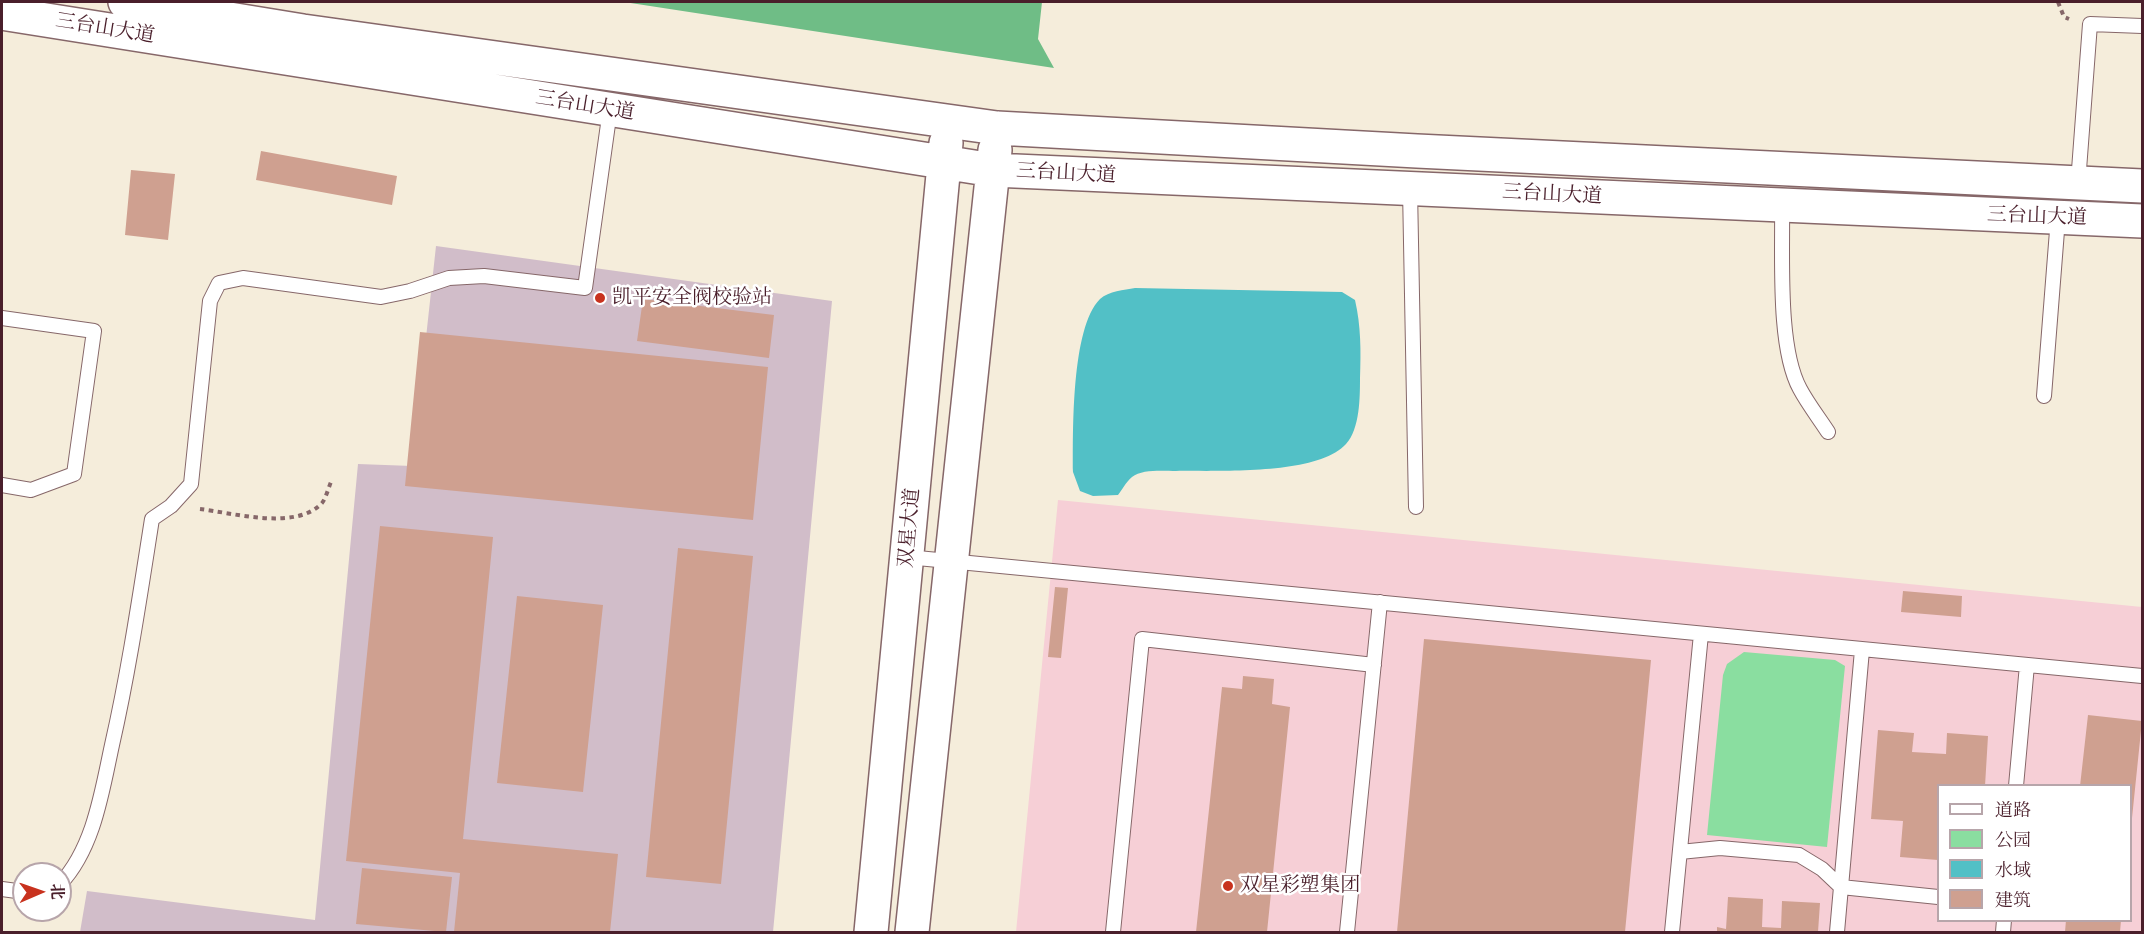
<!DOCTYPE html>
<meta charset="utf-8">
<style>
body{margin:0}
#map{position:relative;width:2144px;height:934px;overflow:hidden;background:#f5eddb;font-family:"Gentium Book Plus","Noto Serif SC",serif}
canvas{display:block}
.frame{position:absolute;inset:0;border:3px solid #4a1f2b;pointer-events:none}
.legend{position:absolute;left:1937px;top:784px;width:195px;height:138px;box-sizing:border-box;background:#fff;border:2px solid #b7a5aa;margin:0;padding:8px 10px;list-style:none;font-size:18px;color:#4a1f2b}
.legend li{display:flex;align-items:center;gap:12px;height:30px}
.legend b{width:30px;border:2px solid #b7a5aa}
.north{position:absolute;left:12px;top:862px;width:60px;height:60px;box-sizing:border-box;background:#fff;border:2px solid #b7a5aa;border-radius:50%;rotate:88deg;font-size:16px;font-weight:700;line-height:24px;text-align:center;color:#4a1f2b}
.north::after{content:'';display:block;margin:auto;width:21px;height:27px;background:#c8321e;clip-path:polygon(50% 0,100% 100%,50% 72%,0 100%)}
</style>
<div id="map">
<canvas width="2144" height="934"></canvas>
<div class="frame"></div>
<ul class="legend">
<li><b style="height:8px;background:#fff"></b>道路</li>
<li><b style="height:16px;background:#8adea0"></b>公园</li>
<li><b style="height:16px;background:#52c0c6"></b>水域</li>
<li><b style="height:16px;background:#cfa090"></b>建筑</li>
</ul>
<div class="north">北</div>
</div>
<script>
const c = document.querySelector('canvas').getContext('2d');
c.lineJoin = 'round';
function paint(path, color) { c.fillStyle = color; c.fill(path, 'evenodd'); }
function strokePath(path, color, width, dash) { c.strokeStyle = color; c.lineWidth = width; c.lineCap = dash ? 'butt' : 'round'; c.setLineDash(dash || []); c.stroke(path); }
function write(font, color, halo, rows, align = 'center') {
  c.font = font + ' "Gentium Book Plus","Noto Serif SC",serif'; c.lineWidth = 5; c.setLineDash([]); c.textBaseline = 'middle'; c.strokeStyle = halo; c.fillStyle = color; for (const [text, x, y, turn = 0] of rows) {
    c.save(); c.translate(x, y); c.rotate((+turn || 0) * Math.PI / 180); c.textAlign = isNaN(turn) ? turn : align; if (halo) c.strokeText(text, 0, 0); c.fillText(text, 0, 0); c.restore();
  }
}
const built = new Path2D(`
 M 1058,500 L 2142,607 L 2142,932 L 1016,932 ZM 1938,786 L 2130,786 L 2130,920 L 1938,920 Z`);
const industrial = new Path2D(`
 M 436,246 L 832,301 L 773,932 L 80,932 L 87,891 L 315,920 L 358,464 L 412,466 Z`);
const green = new Path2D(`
 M 1744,652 L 1835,660 L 1845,666 L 1827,847 L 1707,835 L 1723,675 L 1727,664 Z`);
const forest = new Path2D(`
 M 624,2 L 1042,2 L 1038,39 L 1054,68 Z`);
const water = new Path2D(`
 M 1135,288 L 1342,292 L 1355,300 C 1361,326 1361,351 1360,378 C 1360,397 1360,429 1346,444 C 1317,476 1217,470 1176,471 C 1163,471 1142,469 1132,477 C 1126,482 1122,490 1118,495 L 1093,496 L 1080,491 L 1073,472 C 1073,432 1071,328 1100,299 C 1109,291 1124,290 1135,288 Z`);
const building = new Path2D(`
 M 261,151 L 397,176 L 392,205 L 256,180 Z
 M 131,170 L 175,174 L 168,240 L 125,235 Z
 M 643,299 L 774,315 L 769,358 L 637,341 Z
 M 420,332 L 768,367 L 753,520 L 405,486 Z
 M 380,526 L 493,537 L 463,839 L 618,854 L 610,932 L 454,932 L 460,873 L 346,861 Z
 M 678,548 L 753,556 L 721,884 L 646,877 Z
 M 1055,587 L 1068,588 L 1061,658 L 1048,657 Z
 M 1903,591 L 1962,596 L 1961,617 L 1901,612 Z
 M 517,596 L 603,605 L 583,792 L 497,783 Z
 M 1424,639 L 1651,660 L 1625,932 L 1397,932 Z
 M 1243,676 L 1274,679 L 1272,704 L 1290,707 L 1267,932 L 1196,932 L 1222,687 L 1242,689 Z
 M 2088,715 L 2142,721 L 2132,818 L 2130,786 L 2080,786 Z
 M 1878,730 L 1914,733 L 1912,752 L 1946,754 L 1947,733 L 1988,736 L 1985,786 L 1938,786 L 1938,860 L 1900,857 L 1903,821 L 1871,819 Z
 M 362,868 L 452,877 L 446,932 L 356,924 Z
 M 1728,897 L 1763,899 L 1762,927 L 1781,928 L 1782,901 L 1820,903 L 1818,932 L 1717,932 L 1717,927 L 1726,929 Z
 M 2066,920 L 2121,920 L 2120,932 L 2065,932 Z`);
const path = new Path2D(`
 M 2058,2 L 2064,17 L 2069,19
 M 200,509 C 234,513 296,531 322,503 C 326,498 328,489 331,482`);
const lane = new Path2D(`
 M 2078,183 L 2090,24 L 2142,26
 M 1410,189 L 1416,507
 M 1782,205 C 1783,255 1777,347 1800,389 C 1808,404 1819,418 1828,432
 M 2,318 L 94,331 L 74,474 L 31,490 L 2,485
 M 2044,396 L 2058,218
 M 907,557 L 2142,676
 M 2016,786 L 2027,665
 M 1680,852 L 1720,848 L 1799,855 L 1822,869 L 1841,887 L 1938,897
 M 60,884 C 94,848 102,791 112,745 C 129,670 140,595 152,519 L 171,506 L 191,484 L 210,301 L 219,283 L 243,278 L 381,297 L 410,291 L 449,278 L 484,276 L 585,288 L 610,110
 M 2,889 L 24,892
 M 1113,932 L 1142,639 L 1374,665
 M 1347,932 L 1380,602
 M 1672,932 L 1701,634
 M 1837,932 L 1862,650
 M 2003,932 L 2004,920`);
const secondary = new Path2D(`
 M 125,2 L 303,31 L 997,128 L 1417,151 L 2142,186
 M 2,13 L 993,170 L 2142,221
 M 871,932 L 946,143
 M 912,932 L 995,150`);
const markers = [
 [600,298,6,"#c8321e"],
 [1228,886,6,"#c8321e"]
];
const streetNames = [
 ["三台山大道",105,29,9],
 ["三台山大道",585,106,9],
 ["三台山大道",1066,174,3],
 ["三台山大道",1552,195,3],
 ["三台山大道",2037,217,2],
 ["双星大道",910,528,-85]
];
const poiNames = [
 ["凯平安全阀校验站",612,298],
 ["双星彩塑集团",1240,886]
];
paint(built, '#f6cfd6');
paint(industrial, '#d1bdc9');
paint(green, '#8adea0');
paint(forest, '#6fbd86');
paint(water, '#52c0c6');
paint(building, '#cfa090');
strokePath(lane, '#866769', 16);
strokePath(secondary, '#866769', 36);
strokePath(path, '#866769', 4, [4.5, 4.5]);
strokePath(lane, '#fff', 14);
strokePath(secondary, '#fff', 33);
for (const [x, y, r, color] of markers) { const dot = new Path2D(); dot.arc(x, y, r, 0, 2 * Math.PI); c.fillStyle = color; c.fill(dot); strokePath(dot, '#fff', 2); }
write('20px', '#4a1f2b', '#fff', streetNames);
write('20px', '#4a1f2b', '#fff', poiNames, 'left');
</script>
